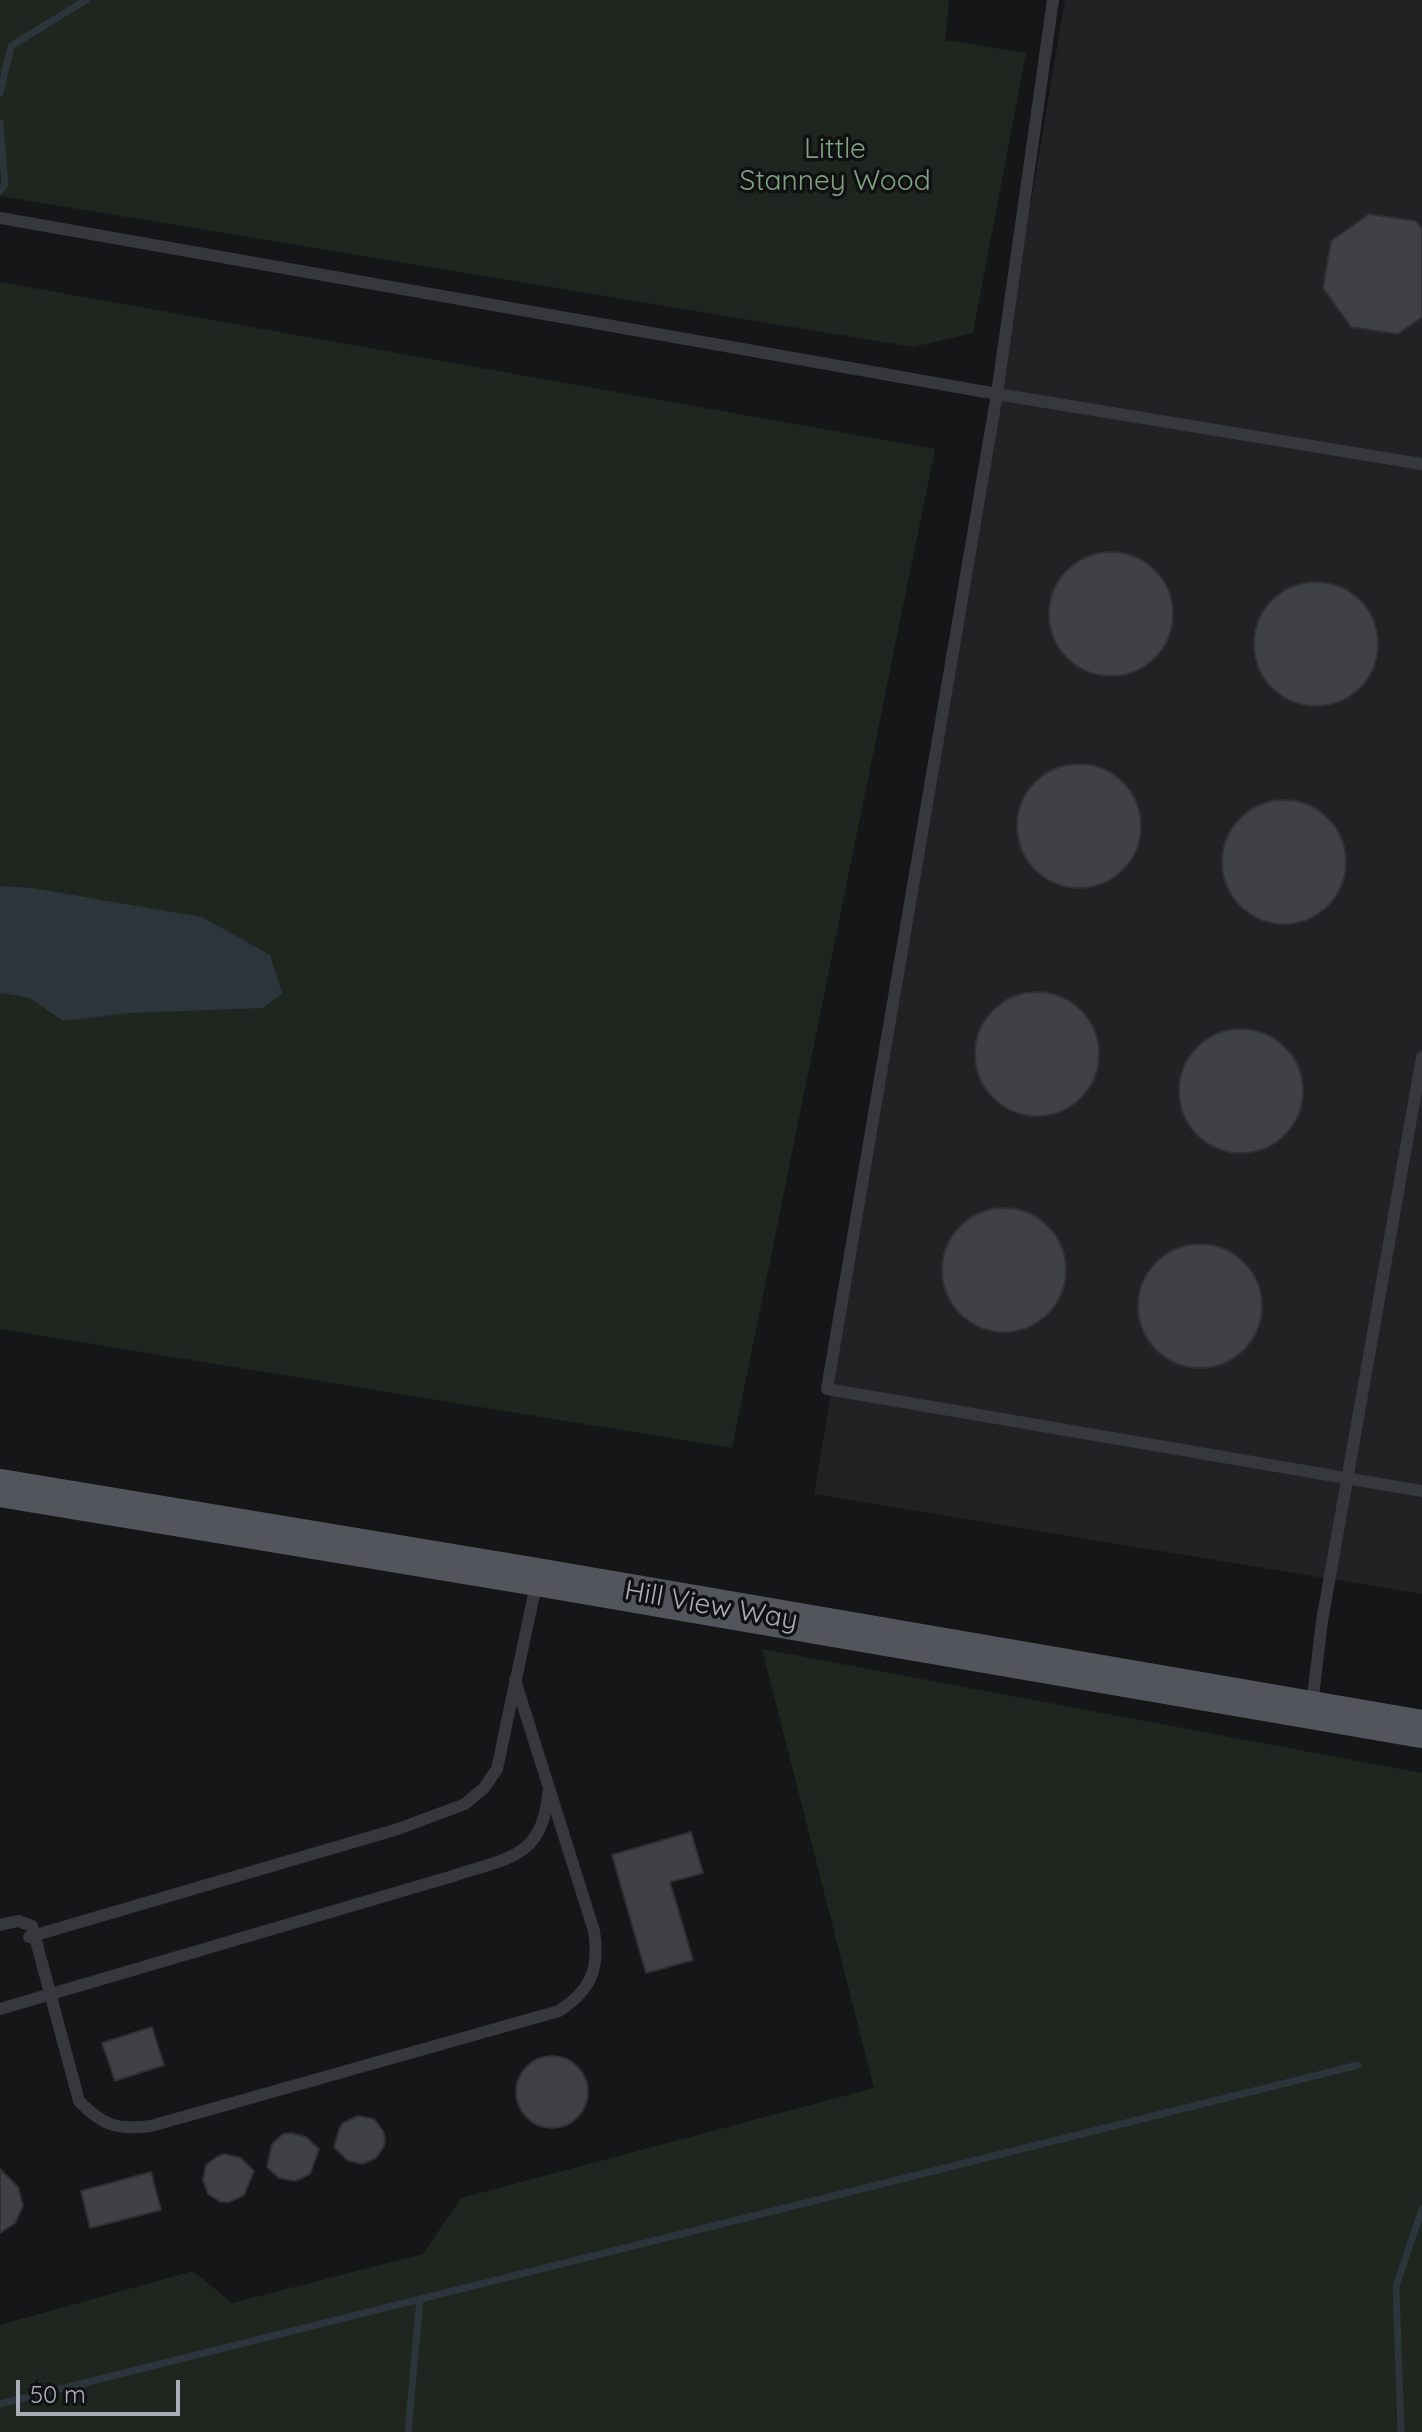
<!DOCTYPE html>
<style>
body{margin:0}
#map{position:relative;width:1422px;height:2432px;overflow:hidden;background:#161618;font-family:Quicksand,sans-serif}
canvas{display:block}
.scale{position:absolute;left:16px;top:2380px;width:164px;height:36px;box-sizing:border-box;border:4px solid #a8adb8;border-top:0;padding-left:10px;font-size:24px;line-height:28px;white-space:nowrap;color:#a8adb8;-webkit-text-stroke:6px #111113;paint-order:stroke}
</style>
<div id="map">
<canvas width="1422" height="2432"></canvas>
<div class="scale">50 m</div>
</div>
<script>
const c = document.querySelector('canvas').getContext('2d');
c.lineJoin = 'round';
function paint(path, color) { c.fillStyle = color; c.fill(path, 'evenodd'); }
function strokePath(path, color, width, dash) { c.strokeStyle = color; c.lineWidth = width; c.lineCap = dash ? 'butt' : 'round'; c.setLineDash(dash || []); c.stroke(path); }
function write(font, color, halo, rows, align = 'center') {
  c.font = font + ' Quicksand,sans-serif'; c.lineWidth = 7; c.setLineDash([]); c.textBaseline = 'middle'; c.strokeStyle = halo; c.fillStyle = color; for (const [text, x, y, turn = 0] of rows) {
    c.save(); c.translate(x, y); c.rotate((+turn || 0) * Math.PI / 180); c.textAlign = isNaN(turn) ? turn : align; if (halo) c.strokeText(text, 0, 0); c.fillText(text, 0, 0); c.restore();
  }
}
const built = new Path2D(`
 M 1065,0 L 1422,0 L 1422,1594 L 814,1494 Z`);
const green = new Path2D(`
 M 0,0 L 949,0 L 945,40 L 1026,53 L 973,333 L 913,347 L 0,196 Z
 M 0,282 L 935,449 L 732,1448 L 0,1329 Z
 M 762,1649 L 1422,1773 L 1422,2432 L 0,2432 L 0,2325 L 193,2271 L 232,2303 L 423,2254 L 461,2198 L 874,2088 Z`);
const water = new Path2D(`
 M 0,886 L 32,888 L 202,917 L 270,955 L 282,993 L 263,1008 L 129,1013 L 63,1021 L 30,998 L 0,993 Z`);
const stream = new Path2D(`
 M 0,93 L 11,46 L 86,0
 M 0,123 L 5,184 L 0,191
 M 0,2404 L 1358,2065
 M 408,2432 L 420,2299
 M 1401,2432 L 1396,2286 L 1422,2209`);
const building = new Path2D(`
 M 1369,214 L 1416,221 L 1422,229 L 1422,317 L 1398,334 L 1351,327 L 1323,288 L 1331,241 Z
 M1049 614a62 62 0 1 1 124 0a62 62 0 1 1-124 0Z
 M1254 644a62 62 0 1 1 124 0a62 62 0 1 1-124 0Z
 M1017 826a62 62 0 1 1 124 0a62 62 0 1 1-124 0Z
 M1222 862a62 62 0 1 1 124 0a62 62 0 1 1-124 0Z
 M975 1054a62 62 0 1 1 124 0a62 62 0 1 1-124 0Z
 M1179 1091a62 62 0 1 1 124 0a62 62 0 1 1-124 0Z
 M942 1270a62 62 0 1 1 124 0a62 62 0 1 1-124 0Z
 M1138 1306a62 62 0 1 1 124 0a62 62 0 1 1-124 0Z
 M 691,1832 L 703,1873 L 670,1882 L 693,1960 L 646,1973 L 612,1855 Z
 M 152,2027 L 164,2065 L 115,2081 L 102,2043 Z
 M516 2092a36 36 0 1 1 72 0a36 36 0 1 1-72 0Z
 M 358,2116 L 374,2119 L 383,2131 L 385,2138 L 384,2146 L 376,2158 L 362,2164 L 347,2160 L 334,2147 L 339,2130 L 343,2123 Z
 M 291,2133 L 306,2137 L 319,2149 L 310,2174 L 295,2181 L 279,2178 L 267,2167 L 272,2144 L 283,2134 Z
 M 225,2154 L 241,2158 L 254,2171 L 244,2195 L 229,2202 L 221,2202 L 208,2194 L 203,2180 L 206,2165 L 218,2156 Z
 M 0,2169 L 18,2187 L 23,2206 L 15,2223 L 0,2233 Z
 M 151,2172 L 161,2210 L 90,2228 L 81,2191 Z`);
const service = new Path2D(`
 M 1053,0 L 997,394 L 1422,464
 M 0,218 L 997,394 L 827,1389 L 1422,1491
 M 1312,1705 L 1322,1621 L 1422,1057
 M 0,1925 L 18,1921 L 32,1926 L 79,2101 C 103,2126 117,2130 151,2126 L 559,2011 C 591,1990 600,1969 594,1931 L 515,1680
 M 29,1937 L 398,1829 L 465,1804 L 484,1788 L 497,1769 L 537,1580
 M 0,2009 L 453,1876 C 506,1858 543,1859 548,1793`);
const primary = new Path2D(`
 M 0,1488 L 537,1577 L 1422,1729`);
const parkNames = [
 ["Little",835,150],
 ["Stanney Wood",835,182]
];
const streetNames = [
 ["Hill View Way",711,1606,10]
];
paint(built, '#222225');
paint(green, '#1e261f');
paint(water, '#2c353c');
strokePath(stream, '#2c353c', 7);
paint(building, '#404145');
strokePath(building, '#303034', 2);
strokePath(service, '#37383d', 12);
strokePath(primary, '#53555c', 38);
write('28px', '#7fa381', '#111113', parkNames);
write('28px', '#a8adb8', '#111113', streetNames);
</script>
